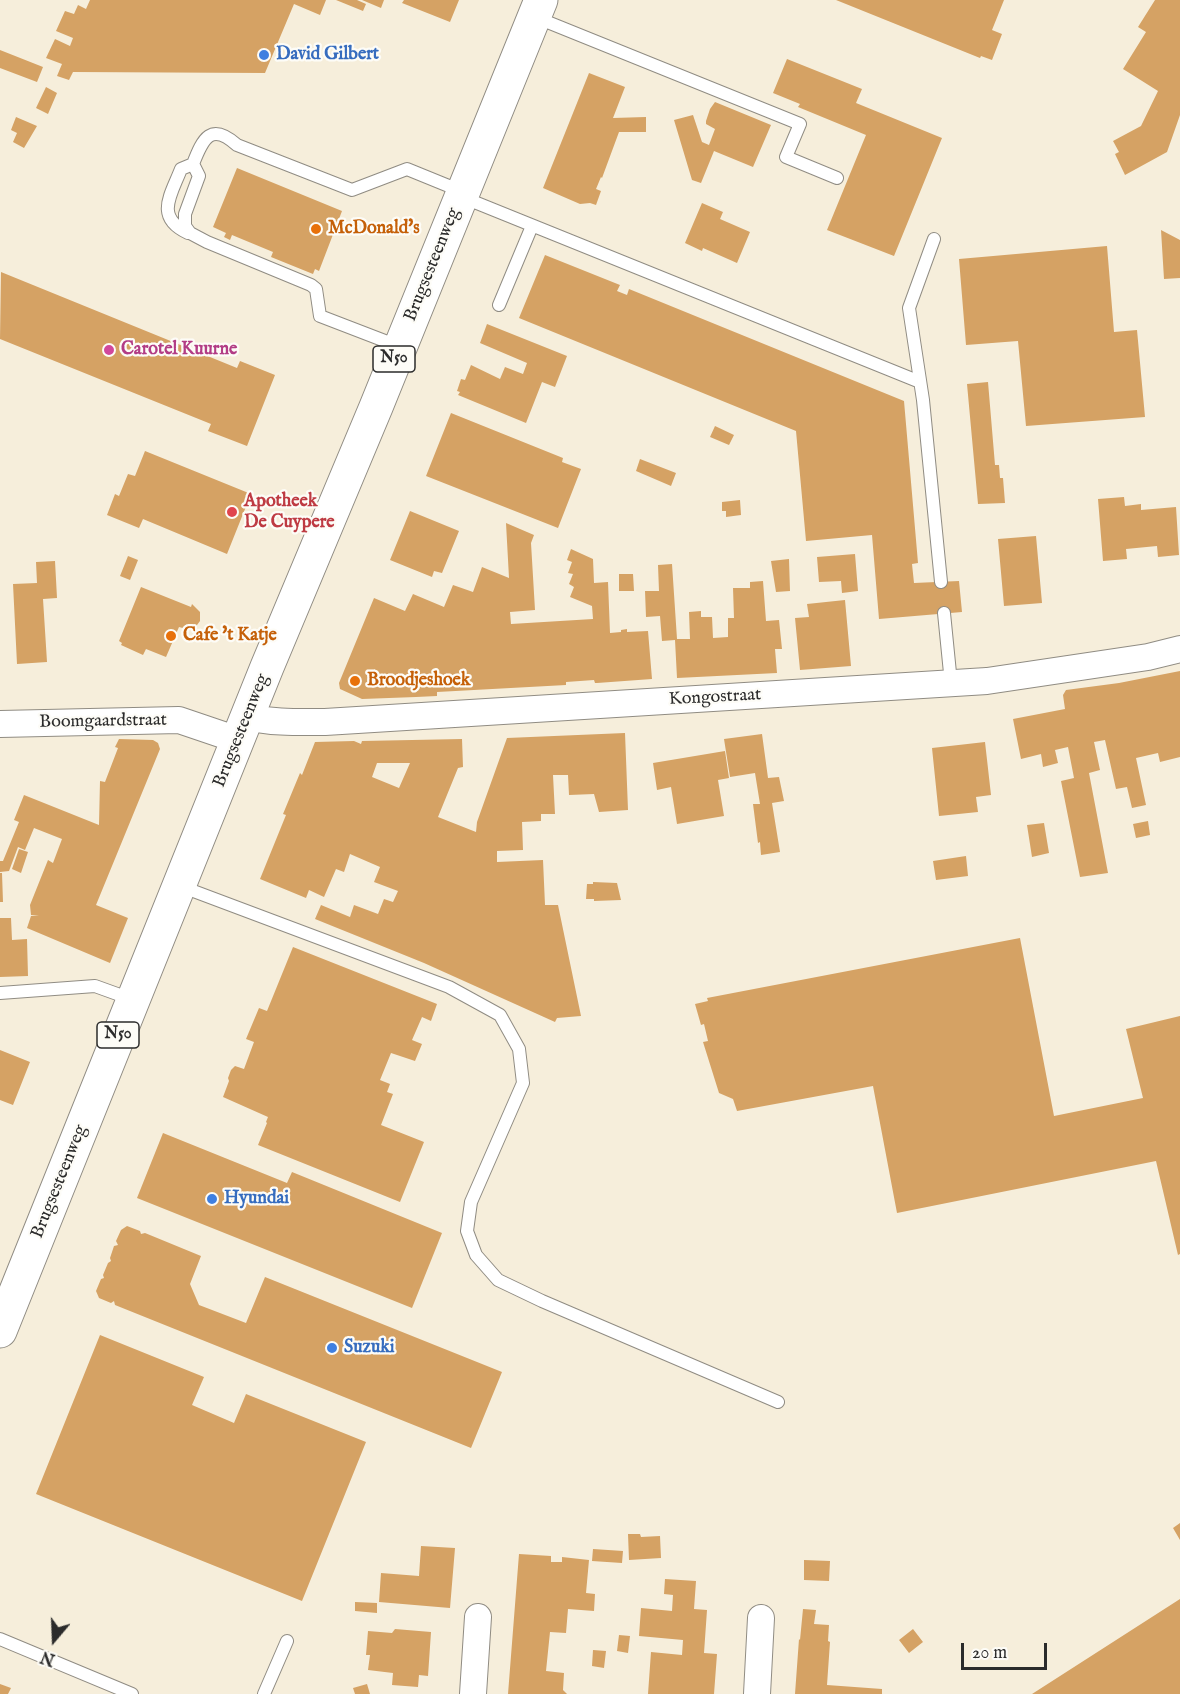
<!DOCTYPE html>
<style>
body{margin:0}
#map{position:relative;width:1180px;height:1694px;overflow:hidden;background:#f6eedb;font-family:"IM FELL English",serif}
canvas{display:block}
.north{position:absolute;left:24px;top:1610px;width:60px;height:60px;-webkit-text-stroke:4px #fdfcf7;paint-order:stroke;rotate:199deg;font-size:16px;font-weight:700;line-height:24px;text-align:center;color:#2b2b2b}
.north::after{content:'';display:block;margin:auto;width:21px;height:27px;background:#2b2b2b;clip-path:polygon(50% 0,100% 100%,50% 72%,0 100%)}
.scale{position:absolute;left:961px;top:1643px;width:86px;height:27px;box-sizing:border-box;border:3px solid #2b2b2b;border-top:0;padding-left:8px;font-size:18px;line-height:21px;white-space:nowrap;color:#2b2b2b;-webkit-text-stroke:4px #fdfcf7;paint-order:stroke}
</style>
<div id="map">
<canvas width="1180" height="1694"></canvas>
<div class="north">N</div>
<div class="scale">20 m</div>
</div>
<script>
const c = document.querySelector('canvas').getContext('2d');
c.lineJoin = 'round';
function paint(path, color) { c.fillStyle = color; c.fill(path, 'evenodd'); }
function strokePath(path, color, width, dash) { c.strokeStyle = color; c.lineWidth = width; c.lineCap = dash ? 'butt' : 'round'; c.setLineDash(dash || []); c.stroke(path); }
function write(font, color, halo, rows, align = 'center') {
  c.font = font + ' "IM FELL English",serif'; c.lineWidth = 4.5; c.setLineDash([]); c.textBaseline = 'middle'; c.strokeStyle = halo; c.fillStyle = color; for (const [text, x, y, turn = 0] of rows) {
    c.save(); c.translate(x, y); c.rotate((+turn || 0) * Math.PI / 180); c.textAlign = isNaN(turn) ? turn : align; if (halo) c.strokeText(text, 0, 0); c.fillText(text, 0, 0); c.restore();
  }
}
const building = new Path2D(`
 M 90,0 L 326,0 L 320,15 L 294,4 L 265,73 L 73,72 L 69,80 L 57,76 L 62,64 L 46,58 L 55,39 L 70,46 L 73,38 L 56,31 L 65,11 L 74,14 L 78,5 L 86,9 Z
 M 336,0 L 357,0 L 366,4 L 363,11 Z
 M 362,0 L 384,0 L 381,8 Z
 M 404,0 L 459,0 L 450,22 L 402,3 Z
 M 836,0 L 1004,0 L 992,30 L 1002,34 L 992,60 L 981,56 L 980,58 Z
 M 1155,0 L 1180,0 L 1180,115 L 1167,152 L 1125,175 L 1115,154 L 1119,152 L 1113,141 L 1141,126 L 1158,91 L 1123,69 L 1146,32 L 1138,27 Z
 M 0,50 L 43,67 L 37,82 L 0,68 Z
 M 787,59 L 862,89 L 856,103 L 942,138 L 894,256 L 827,230 L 866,135 L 798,107 L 800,104 L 773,93 Z
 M 589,73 L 625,87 L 613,118 L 646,117 L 646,132 L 619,132 L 602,178 L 601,177 L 596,189 L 601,191 L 596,205 L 590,203 L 580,204 L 543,188 Z
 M 46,87 L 57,93 L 48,114 L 36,108 Z
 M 715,102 L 771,125 L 753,167 L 714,151 L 701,183 L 692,180 L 674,120 L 693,115 L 702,142 L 709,145 L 715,129 L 706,124 L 706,121 L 710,109 Z
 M 16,117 L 37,126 L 24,148 L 13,142 L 17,133 L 11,130 Z
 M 237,168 L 342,211 L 319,271 L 315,269 L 313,274 L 271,257 L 273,252 L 232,235 L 230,240 L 224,237 L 226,233 L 213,227 Z
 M 702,203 L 723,212 L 720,219 L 750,232 L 737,263 L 703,248 L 702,251 L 685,243 Z
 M 1161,230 L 1180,240 L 1180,278 L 1164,279 Z
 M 1107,246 L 1114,332 L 1137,330 L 1145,417 L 1026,426 L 1018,341 L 966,345 L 959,259 Z
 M 545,255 L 620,285 L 617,291 L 627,295 L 629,289 L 904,401 L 918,563 L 912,564 L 914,583 L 959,581 L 962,612 L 879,619 L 872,535 L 806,541 L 796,431 L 519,318 Z
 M 1,272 L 237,368 L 240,361 L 275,375 L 247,446 L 208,431 L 211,424 L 0,339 Z
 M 487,324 L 567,356 L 555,387 L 542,382 L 526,423 L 458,395 L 460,392 L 457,391 L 461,379 L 465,380 L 471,365 L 500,379 L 505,367 L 523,374 L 527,363 L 480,343 Z
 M 988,382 L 995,465 L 999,465 L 1000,478 L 1003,478 L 1005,503 L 978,504 L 967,384 Z
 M 451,413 L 563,458 L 562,462 L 581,469 L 558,528 L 426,476 Z
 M 715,426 L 734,435 L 729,445 L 710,437 Z
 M 145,451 L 251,494 L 227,554 L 143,519 L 139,528 L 107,515 L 115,494 L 119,496 L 128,474 L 135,476 Z
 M 640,459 L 676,473 L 671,486 L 636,471 Z
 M 1124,497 L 1125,506 L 1141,504 L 1141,510 L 1176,507 L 1179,555 L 1158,557 L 1157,546 L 1126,549 L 1127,559 L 1103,561 L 1098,499 Z
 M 740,500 L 741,515 L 726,517 L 726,511 L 722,511 L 722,502 Z
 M 410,511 L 459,531 L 442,573 L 434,571 L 432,577 L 390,560 Z
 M 506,523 L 534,535 L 531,543 L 535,610 L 510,612 L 511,624 L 593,619 L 592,606 L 570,597 L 574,587 L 569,584 L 573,574 L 568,573 L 572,562 L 567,560 L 571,549 L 593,559 L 594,583 L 608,582 L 610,633 L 621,632 L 621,630 L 627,629 L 627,632 L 648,631 L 652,679 L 597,683 L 595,683 L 594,680 L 566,682 L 566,685 L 437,692 L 437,696 L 416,697 L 362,699 L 340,689 L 339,683 L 374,598 L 405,611 L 413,594 L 444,607 L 453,585 L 473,592 L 482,567 L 509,578 Z
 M 1036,536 L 1042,603 L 1004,606 L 998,539 Z
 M 855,554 L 858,591 L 842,593 L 841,581 L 819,582 L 817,557 Z
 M 128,556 L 138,560 L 130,580 L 120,576 Z
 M 789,559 L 790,591 L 776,592 L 771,561 Z
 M 55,561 L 57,598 L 43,599 L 47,662 L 17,664 L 13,584 L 37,583 L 36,562 Z
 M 672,564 L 677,639 L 690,639 L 689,612 L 701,611 L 701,617 L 712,617 L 713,638 L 728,637 L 728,618 L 734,618 L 733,588 L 750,588 L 750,582 L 763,581 L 766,621 L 779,620 L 782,649 L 775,649 L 777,673 L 677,678 L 675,640 L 662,641 L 660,616 L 646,617 L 645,591 L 659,591 L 658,565 Z
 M 619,574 L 633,574 L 634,591 L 619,591 Z
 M 141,587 L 191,607 L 192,604 L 200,612 L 200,621 L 194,629 L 190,630 L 179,627 L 166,657 L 146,649 L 143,655 L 121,645 L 122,643 L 119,641 Z
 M 845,600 L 851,666 L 800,670 L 795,618 L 809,617 L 807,604 Z
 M 1180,671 L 1180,757 L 1160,762 L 1158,753 L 1136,758 L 1146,805 L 1132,808 L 1127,787 L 1116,789 L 1105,740 L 1094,742 L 1100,770 L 1089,773 L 1108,873 L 1080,877 L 1061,781 L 1074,778 L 1068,747 L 1055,750 L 1058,763 L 1043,767 L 1041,754 L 1021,759 L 1013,719 L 1065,709 L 1063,695 L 1066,690 L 1119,683 Z
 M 625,733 L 628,810 L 599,812 L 594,794 L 569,795 L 568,775 L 553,775 L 555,814 L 541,814 L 541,821 L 522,822 L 523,850 L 497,851 L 497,862 L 543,860 L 545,905 L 558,905 L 581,1016 L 557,1018 L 555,1022 L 424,963 L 315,919 L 321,905 L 350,917 L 354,905 L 378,914 L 384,899 L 393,902 L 398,891 L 374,882 L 380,867 L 350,854 L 344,872 L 336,869 L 324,897 L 309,890 L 306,898 L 260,879 L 286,815 L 283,814 L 300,773 L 302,775 L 315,742 L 354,741 L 361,744 L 362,741 L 462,739 L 463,767 L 458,768 L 438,817 L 476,832 L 477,822 L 507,738 ZM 377,763 L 410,763 L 399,788 L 372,777 Z
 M 762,734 L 768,778 L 779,777 L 784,801 L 772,803 L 780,852 L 761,855 L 760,842 L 758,843 L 753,804 L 760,804 L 755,773 L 730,777 L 724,739 Z
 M 119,739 L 153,740 L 158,743 L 160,749 L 96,905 L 128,918 L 110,963 L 27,928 L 31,916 L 39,915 L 31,915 L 30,905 L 48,860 L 53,863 L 62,839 L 34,828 L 25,850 L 18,847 L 9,871 L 0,872 L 0,861 L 3,861 L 19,822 L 14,820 L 24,795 L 99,825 L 100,781 L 105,782 L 118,748 L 115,747 Z
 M 985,742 L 991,795 L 976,797 L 978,812 L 939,816 L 932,748 Z
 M 725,751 L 729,778 L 718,780 L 724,816 L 677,824 L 671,787 L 657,790 L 653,763 Z
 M 1148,821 L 1150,835 L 1136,838 L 1133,824 Z
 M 1044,823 L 1049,853 L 1032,857 L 1027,825 Z
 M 19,849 L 28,852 L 21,873 L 12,869 Z
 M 966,856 L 968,876 L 936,880 L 933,861 Z
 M 0,873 L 2,873 L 3,902 L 0,902 Z
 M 593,882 L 617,883 L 621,900 L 594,901 L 594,899 L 586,899 L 587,884 L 593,884 Z
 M 0,918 L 11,918 L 12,940 L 27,939 L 28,976 L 0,977 Z
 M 1020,938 L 1054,1116 L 1143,1098 L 1126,1029 L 1180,1016 L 1180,1254 L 1178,1255 L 1156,1161 L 897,1213 L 873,1086 L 737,1111 L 733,1099 L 719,1093 L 703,1042 L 708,1041 L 704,1024 L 701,1025 L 695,1004 L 708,1001 L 707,998 Z
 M 293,947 L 437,1004 L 431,1021 L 422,1017 L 412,1040 L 422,1044 L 415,1061 L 391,1053 L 380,1080 L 390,1084 L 387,1092 L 393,1094 L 381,1125 L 424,1142 L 400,1202 L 258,1145 L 267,1123 L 266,1122 L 268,1117 L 223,1097 L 229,1081 L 228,1078 L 231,1070 L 235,1066 L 244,1069 L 254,1042 L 246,1039 L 259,1008 L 267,1011 Z
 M 0,1050 L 30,1062 L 13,1105 L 0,1100 Z
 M 163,1133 L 287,1183 L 292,1172 L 442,1233 L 412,1308 L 137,1198 Z
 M 127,1226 L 140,1231 L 141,1234 L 145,1233 L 201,1256 L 190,1284 L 199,1305 L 246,1323 L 265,1277 L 502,1372 L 471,1448 L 115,1305 L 114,1301 L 111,1303 L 99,1298 L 96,1291 L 101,1279 L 104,1278 L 103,1275 L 108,1263 L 111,1261 L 110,1258 L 114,1246 L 118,1245 L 116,1241 L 121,1230 Z
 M 100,1335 L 204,1377 L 192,1405 L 234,1423 L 246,1394 L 366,1442 L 302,1601 L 36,1494 Z
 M 1180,1523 L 1180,1540 L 1173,1528 Z
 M 628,1534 L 640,1534 L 641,1537 L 660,1536 L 661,1558 L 629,1560 Z
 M 421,1546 L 455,1548 L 450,1608 L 379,1602 L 381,1573 L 419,1576 Z
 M 593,1549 L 623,1551 L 622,1563 L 592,1561 Z
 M 519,1554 L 551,1556 L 551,1562 L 562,1562 L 562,1557 L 589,1560 L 586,1593 L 595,1594 L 594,1611 L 568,1609 L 566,1633 L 550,1632 L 546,1671 L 564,1673 L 563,1690 L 567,1694 L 508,1694 Z
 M 804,1560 L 830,1561 L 829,1581 L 804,1580 Z
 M 665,1579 L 696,1581 L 694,1609 L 707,1610 L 704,1653 L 717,1654 L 714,1694 L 648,1694 L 651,1652 L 682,1655 L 683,1640 L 639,1636 L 641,1608 L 672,1611 L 673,1595 L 664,1594 Z
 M 1180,1599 L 1180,1694 L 1032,1694 Z
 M 355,1602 L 377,1603 L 377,1613 L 355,1611 Z
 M 803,1609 L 816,1610 L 814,1624 L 829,1625 L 828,1641 L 830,1642 L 827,1685 L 882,1689 L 882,1694 L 795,1694 L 799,1639 L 800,1640 Z
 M 395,1629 L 431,1632 L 428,1676 L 419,1675 L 418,1687 L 392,1685 L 393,1673 L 368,1670 L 370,1655 L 366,1655 L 368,1631 L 392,1633 Z
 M 913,1629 L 923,1642 L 909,1653 L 899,1640 Z
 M 619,1635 L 630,1636 L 628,1653 L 617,1651 Z
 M 593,1650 L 606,1651 L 604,1668 L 592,1666 Z
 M 0,1684 L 11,1688 L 8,1694 L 0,1694 Z
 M 367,1684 L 370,1694 L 355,1694 L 353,1688 Z`);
const service = new Path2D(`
 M 535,17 L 800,124 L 786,157 L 837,178
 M 462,197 L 920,382
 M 188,233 C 154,217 171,195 181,169 L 193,164
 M 934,239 L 909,308 L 923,400 L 941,582
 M 499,305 L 532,226
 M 398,346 L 320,316 L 316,289 L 311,285 L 207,242 L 190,233 L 185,226 L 185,214 L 199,176 L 193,164 C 203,138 211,122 237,145 L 352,190 L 407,169 L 461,191
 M 944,613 L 951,683
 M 180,886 L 449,987 L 500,1015 L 519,1049 L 523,1083 L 471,1202 L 467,1231 L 476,1255 L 498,1280 L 542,1301 L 778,1402
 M 0,993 L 95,986 L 131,999
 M 0,1639 L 132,1694
 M 264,1694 L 287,1641`);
const minor = new Path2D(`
 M 247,717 C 273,723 299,722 325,722 L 987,681 L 1148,657 L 1180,649
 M 0,724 L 179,720 L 238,740
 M 473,1694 L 478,1617
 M 757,1694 L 761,1618`);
const primary = new Path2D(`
 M 0,1331 L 267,667 L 376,407 L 541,0`);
const markers = [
 [264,55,6,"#3f7fe0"],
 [316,229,6,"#e8710a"],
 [109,350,6,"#d1479c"],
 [232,512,6,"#e0444e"],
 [171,636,6,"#e8710a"],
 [355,681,6,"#e8710a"],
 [212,1199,6,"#3f7fe0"],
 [332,1348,6,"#3f7fe0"]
];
const shields = [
 [394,359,42],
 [118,1035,42]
];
const shieldNames = [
 ["N50",394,359],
 ["N50",118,1035]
];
const shopNames = [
 ["David Gilbert",276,55],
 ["Hyundai",224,1199],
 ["Suzuki",344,1348]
];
const foodNames = [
 ["McDonald's",328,229],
 ["Cafe 't Katje",183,636],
 ["Broodjeshoek",367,681]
];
const streetNames = [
 ["Brugsesteenweg",433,265,-68],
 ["Kongostraat",715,698,-3],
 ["Boomgaardstraat",103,722,-1],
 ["Brugsesteenweg",242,731,-68],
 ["Brugsesteenweg",60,1182,-68]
];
const hotelNames = [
 ["Carotel Kuurne",121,350]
];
const healthNames = [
 ["Apotheek",244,502],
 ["De Cuypere",244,523]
];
paint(building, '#d5a264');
strokePath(service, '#908c83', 14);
strokePath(minor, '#908c83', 28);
strokePath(primary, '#908c83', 35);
strokePath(service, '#fff', 12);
strokePath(minor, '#fff', 26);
strokePath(primary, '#fff', 33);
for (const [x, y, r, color] of markers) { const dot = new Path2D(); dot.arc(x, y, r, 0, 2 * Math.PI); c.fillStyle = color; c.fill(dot); strokePath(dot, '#fdfcf7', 2); }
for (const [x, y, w] of shields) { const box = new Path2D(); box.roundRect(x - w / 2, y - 13, w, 26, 4.5); c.fillStyle = '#fdfcf7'; c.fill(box); strokePath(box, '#2b2b2b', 1.5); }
write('bold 16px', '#2b2b2b', null, shieldNames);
write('bold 18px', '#366cbe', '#fdfcf7', shopNames, 'left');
write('bold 18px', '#c56008', '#fdfcf7', foodNames, 'left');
write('18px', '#2b2b2b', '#fdfcf7', streetNames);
write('bold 18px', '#b23c85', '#fdfcf7', hotelNames, 'left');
write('bold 18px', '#be3a42', '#fdfcf7', healthNames, 'left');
</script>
